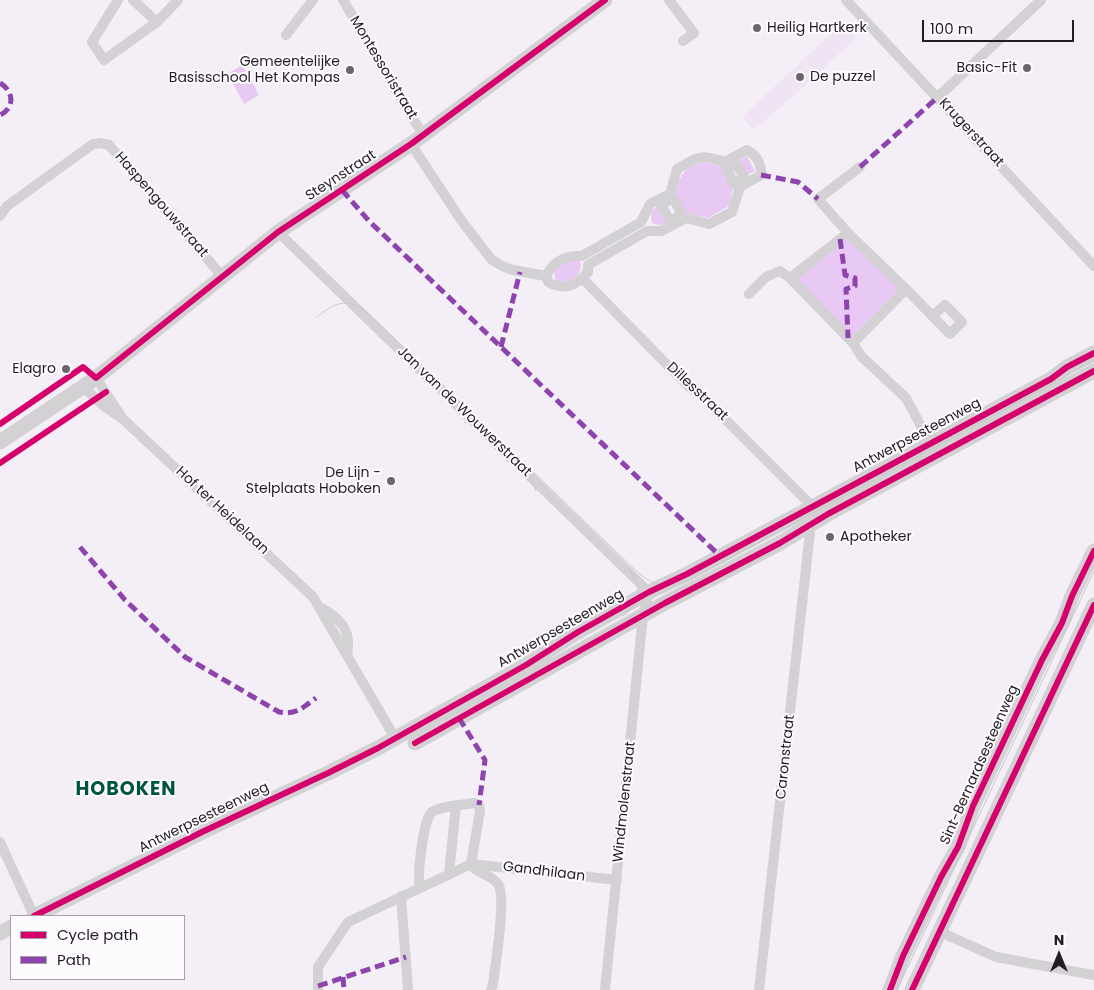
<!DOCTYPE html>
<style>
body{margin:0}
#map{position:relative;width:1094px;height:990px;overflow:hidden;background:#f4eef6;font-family:Poppins,sans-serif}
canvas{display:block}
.legend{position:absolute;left:10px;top:915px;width:175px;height:65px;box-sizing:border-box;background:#fdfbfe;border:1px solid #a5a2a6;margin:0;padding:6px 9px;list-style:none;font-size:15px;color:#211d23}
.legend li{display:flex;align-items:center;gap:10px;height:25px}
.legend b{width:25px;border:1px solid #a5a2a6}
.north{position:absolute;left:1034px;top:930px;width:50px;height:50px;-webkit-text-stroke:4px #fdfbfe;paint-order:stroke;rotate:0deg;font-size:14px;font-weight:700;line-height:20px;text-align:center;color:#211d23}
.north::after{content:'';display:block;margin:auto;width:18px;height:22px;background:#211d23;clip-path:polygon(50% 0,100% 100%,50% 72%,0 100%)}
.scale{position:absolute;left:922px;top:20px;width:152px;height:22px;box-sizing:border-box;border:2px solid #211d23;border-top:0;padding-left:6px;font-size:15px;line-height:18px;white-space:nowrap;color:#211d23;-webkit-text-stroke:4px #fdfbfe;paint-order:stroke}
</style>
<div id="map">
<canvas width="1094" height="990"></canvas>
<ul class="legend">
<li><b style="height:6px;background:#d6006c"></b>Cycle path</li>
<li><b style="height:6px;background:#8e44ad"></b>Path</li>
</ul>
<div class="north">N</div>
<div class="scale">100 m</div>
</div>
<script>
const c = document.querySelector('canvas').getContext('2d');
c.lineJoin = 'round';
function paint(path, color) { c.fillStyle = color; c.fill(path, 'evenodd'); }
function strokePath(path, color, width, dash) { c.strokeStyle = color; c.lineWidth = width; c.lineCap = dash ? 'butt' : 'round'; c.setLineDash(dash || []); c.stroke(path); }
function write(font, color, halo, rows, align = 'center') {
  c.font = font + ' Poppins,sans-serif'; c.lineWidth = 4; c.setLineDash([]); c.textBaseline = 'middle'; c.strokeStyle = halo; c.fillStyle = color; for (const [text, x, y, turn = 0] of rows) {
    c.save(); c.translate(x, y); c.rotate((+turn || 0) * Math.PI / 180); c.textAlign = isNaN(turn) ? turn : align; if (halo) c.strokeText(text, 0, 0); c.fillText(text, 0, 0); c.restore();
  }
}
const built = new Path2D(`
 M 842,23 L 856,38 L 807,84 L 754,130 L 742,117 Z`);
const green = new Path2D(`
 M 242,65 L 259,95 L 244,104 L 228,74 Z
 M 747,156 L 755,171 L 744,177 L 735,163 Z
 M 703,162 L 726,167 L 734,184 L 729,206 L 708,218 L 685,213 L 675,194 C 681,175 682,168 703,162 Z
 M 661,205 L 670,221 C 664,224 659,227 652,223 L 651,213 L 654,209 Z
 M 848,233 L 906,289 L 853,343 L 790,278 Z
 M 570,260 L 577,260 L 580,262 C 584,276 569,283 557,282 L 555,279 L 554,271 L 556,268 Z`);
const street = new Path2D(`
 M 118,0 L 92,42 L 104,60 L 157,22 L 133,0
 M 343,0 L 413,119 L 424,135
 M 669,0 L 694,33 L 683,41
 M 846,0 L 1094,266
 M 157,22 L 178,0
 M 286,35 L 313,0
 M 938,97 L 1041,0
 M 411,144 L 461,220 L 491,259 L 502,266 L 513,270 L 546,276
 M 747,150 C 756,154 762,165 761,175 L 740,187 L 732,212 L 709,224 L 686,218 L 661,231 L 647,231 L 588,265 L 588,272 C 576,286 564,291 548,282 L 546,276 C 553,262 565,255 582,256 L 641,222 L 650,204 L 670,194 L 677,169 C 700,156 699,154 725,162 Z
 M 735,163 L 744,177 L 734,184 L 726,167 Z
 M 673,198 L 682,214 L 670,221 L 661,205 Z
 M 0,216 L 7,206 L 93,144 L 100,143 L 109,145 L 222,276
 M 278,232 L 649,592 L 643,615 L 605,990
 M 848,233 L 790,278 L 853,343 L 861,356 L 906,398 L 930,443
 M 582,278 L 688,386 L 700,394 L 812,506
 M 906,289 L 950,334 L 962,322 L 945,305 L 932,316
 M 749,294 L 766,277 L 780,271 L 790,278
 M 853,343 L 906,289 L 848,233 L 818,199 L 860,167
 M 96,378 L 121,416
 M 83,387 L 104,406 L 123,419 L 313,597 L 395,738
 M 318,606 C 340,618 352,629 347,655
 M 0,842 L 34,916
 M 449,874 L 456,805
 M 420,887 C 417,876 423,819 432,812 C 440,806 463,805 474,803 L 479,805 L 480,811 L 471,864 C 476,874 491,874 498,884 C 507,896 495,966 493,984 L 491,990
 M 401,896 L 408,990
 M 940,932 L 996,957 L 1094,975
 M 318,990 L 318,967 L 348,922 L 471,864 L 617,880
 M 759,990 L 811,523`);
const secondary = new Path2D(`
 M 0,442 L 96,378 L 278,232 L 411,144 L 605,0
 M 415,743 L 665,603 L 780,543 L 828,514 L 1094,371
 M 34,916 L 202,832 L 328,773 L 378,748 L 526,665 L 578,632 L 649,592 L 687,574 L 1051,379 L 1067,367 L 1094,353
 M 0,933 L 11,927
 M 890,990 L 903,956 L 941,877 L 958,847 L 973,806 L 1042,660 L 1062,623 L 1072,596 L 1094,551
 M 912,990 L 1094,605`);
const tram = new Path2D(`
 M 317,317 C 336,302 346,297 368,313 L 634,569 C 654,586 664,591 689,580 L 1094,361
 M 464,422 L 475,423 L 484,429
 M 522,467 L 534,484 L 536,491
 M 623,616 C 642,601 643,589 629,569
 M 563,655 L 685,586
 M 897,990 L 1094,571`);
const quiet = new Path2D(`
 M 0,83 C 14,91 15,108 0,115
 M 860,167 L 938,97
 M 761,175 L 798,182 L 818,199
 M 342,190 L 369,221 L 720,556
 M 840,239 L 845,275 L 855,278 L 855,286 L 846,289 L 848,338
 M 501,347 L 520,272
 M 80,547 L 125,600 L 185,657 L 279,712 C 297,715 302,708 316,698
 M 459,718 L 485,760 L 479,805
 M 343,977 L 344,990
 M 318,986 L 406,957`);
const cycleway = new Path2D(`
 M 0,424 L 83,367 L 96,378 L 278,232 L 411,144 L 605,0
 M 0,463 L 106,392
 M 415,743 L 665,603 L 780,543 L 828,514 L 1094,371
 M 34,916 L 202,832 L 328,773 L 378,748 L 526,665 L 578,632 L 649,592 L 687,574 L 1051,379 L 1067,367 L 1094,353
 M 890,990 L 903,956 L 941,877 L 958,847 L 973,806 L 1042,660 L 1062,623 L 1072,596 L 1094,551
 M 912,990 L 1094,605`);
const markers = [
 [757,28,5,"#6b666d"],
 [1027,68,5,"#6b666d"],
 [350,70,5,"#6b666d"],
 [800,77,5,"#6b666d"],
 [66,369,5,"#6b666d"],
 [391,481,5,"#6b666d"],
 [830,537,5,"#6b666d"]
];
const poiNames = [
 ["Heilig Hartkerk",767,28,"left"],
 ["Gemeentelijke",340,62],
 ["Basisschool Het Kompas",340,78],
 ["Basic-Fit",1017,68],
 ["De puzzel",810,77,"left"],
 ["Elagro",56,369],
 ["De Lijn -",381,473],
 ["Stelplaats Hoboken",381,489],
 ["Apotheker",840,537,"left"]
];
const streetNames = [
 ["Montessoristraat",383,68,59],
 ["Krugerstraat",971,133,47],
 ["Steynstraat",341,176,-33],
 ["Haspengouwstraat",161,205,49],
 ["Dillesstraat",697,392,43],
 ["Jan van de Wouwerstraat",464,412,44],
 ["Antwerpsesteenweg",917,436,-28],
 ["Hof ter Heidelaan",222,511,43],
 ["Antwerpsesteenweg",561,629,-30],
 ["Caronstraat",786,757,-84],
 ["Sint-Bernardsesteenweg",980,765,-66],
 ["Windmolenstraat",625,802,-84],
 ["Antwerpsesteenweg",204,818,-26],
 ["Gandhilaan",544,872,7]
];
const districtNames = [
 ["HOBOKEN",126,790]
];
paint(built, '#f0e4f4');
paint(green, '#e8c9f3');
strokePath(street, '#d3d1d4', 10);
strokePath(secondary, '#d3d1d3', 15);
strokePath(tram, '#c9c7ca', 1);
strokePath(quiet, '#8e44ad', 5, [10, 5]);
strokePath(cycleway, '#d6006c', 6);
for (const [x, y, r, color] of markers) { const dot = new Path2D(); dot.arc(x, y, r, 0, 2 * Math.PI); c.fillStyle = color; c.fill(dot); strokePath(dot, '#fdfbfe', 2); }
write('14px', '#211d23', '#fdfbfe', poiNames, 'right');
write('14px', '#211d23', '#fdfbfe', streetNames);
c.letterSpacing = '1px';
write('bold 19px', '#00533d', '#fdfbfe', districtNames);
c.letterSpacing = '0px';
</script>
